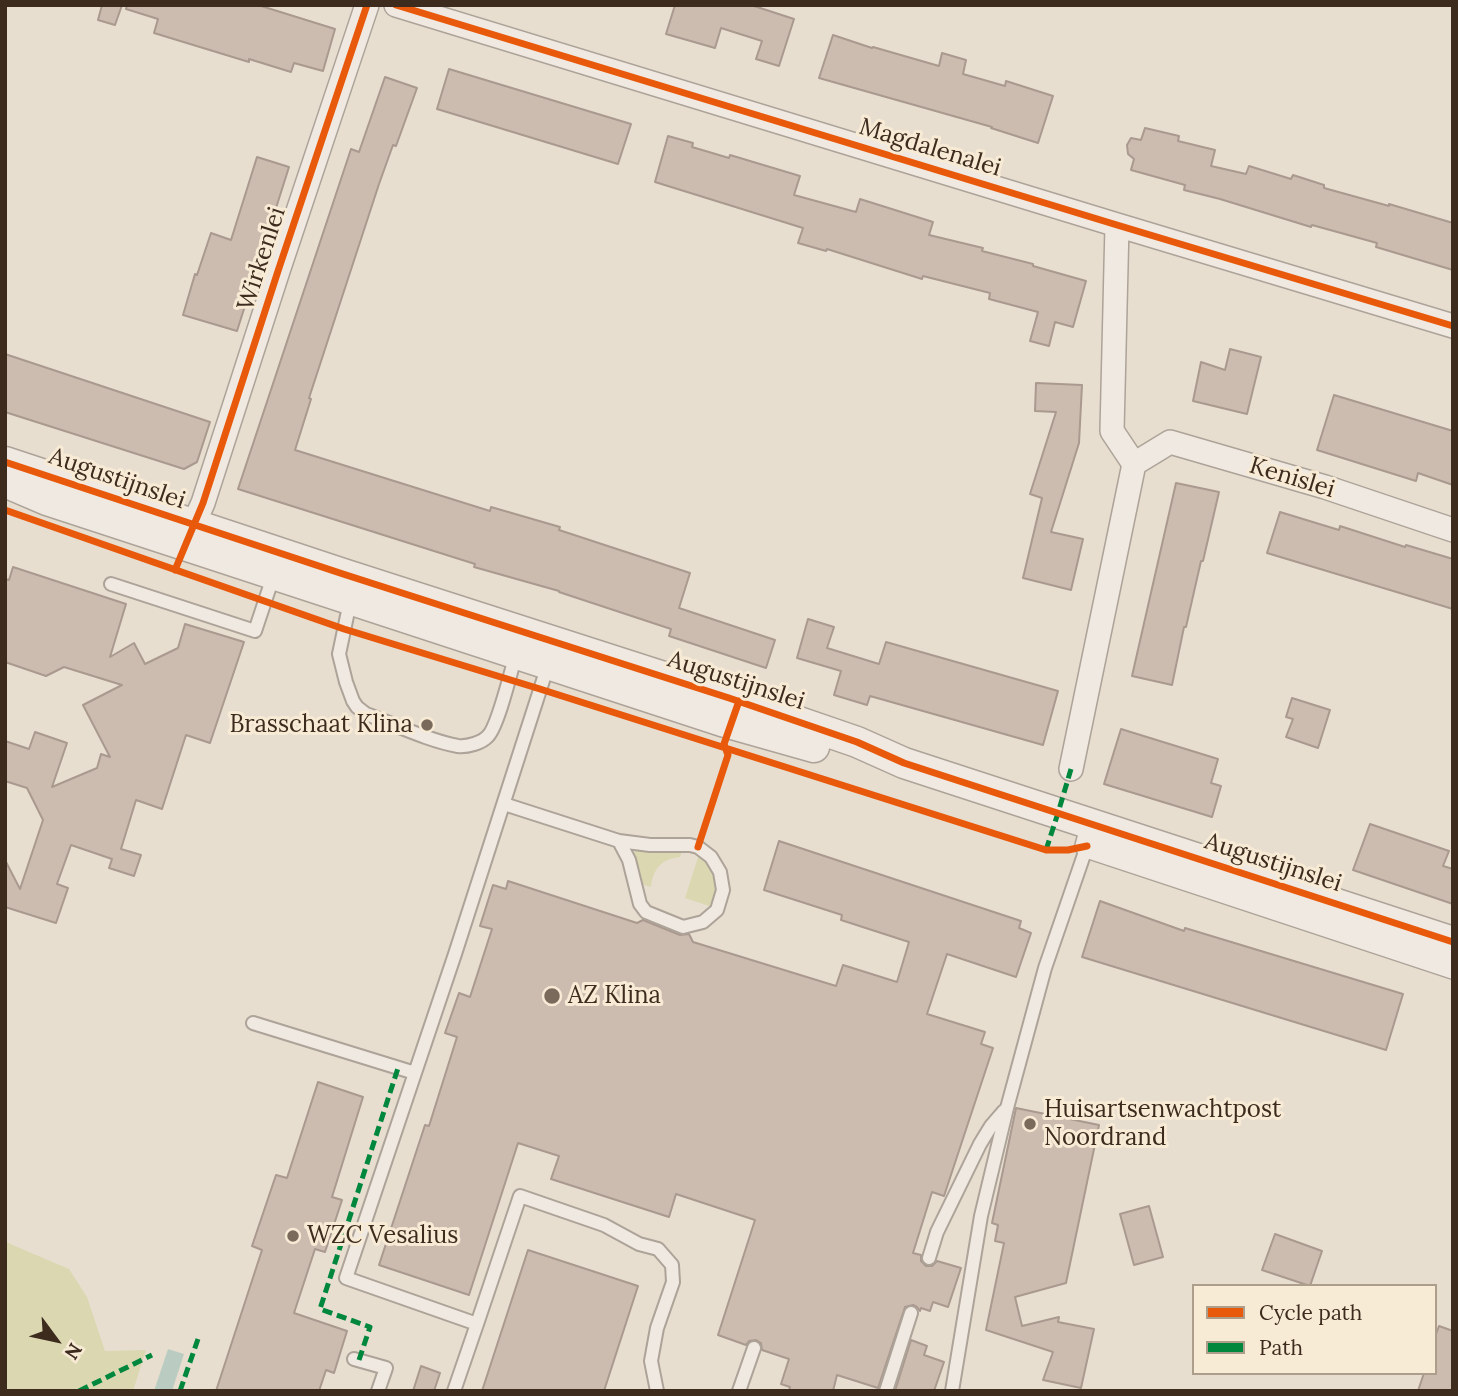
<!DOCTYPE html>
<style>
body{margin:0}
#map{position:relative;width:1458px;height:1396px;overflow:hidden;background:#e8ded0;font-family:Lora,serif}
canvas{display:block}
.frame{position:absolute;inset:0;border:7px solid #3d2b1e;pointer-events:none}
.legend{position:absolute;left:1192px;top:1284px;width:245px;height:91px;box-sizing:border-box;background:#f8ebd5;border:2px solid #ad9e8c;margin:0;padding:9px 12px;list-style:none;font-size:21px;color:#3d2b1e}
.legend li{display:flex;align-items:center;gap:14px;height:35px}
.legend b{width:35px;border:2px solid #ad9e8c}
.north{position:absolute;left:21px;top:1305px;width:70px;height:70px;-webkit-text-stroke:5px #f8ebd5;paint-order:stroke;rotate:123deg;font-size:19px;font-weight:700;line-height:28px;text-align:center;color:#3d2b1e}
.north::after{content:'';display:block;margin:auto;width:24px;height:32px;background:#3d2b1e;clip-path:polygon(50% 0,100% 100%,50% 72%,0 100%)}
</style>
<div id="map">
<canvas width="1458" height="1396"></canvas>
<div class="frame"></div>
<ul class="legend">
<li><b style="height:9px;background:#e8590c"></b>Cycle path</li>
<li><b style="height:9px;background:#00873e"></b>Path</li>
</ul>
<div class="north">N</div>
</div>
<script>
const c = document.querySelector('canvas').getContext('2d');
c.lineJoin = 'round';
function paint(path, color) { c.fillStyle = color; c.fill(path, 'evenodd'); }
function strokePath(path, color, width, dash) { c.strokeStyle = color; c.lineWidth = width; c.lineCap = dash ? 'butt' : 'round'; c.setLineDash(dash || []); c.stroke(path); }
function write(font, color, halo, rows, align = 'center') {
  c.font = font + ' Lora,serif'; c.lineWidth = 6; c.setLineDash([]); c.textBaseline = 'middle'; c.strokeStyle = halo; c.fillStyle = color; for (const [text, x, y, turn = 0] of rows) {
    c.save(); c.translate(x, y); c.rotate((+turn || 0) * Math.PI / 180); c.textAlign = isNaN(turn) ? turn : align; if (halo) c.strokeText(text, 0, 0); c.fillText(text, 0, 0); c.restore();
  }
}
const green = new Path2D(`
 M 638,848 L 683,849 L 680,857 C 661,859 653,869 651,887 L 641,884 L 633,854 Z
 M 699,854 C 719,869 720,885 712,907 L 685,898 Z
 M 5,1237 L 8,1243 L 69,1269 L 87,1297 L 105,1351 L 146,1350 L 133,1391 L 5,1391 Z`);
const water = new Path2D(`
 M 168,1349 L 184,1354 L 172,1391 L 154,1391 Z`);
const building = new Path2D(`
 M 102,5 L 122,5 L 115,25 L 98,20 Z
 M 127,5 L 258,5 L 335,29 L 323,71 L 294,63 L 291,72 L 249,59 L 249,62 L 154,33 L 158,19 L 126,9 Z
 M 675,5 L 751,5 L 794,19 L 779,66 L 756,59 L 762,41 L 721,28 L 715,48 L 666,34 Z
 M 833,35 L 872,48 L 873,47 L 939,66 L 942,53 L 966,60 L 963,74 L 1005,86 L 1006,81 L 1053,96 L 1038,143 L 991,128 L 992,127 L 819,78 Z
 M 449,69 L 631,124 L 618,164 L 437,109 Z
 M 385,77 L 417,88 L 396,146 L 393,145 L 379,184 L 309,398 L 311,399 L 295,450 L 490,511 L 491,507 L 560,527 L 559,530 L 690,573 L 679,608 L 775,640 L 766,668 L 669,636 L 671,629 L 559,592 L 559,591 L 474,567 L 475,564 L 238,489 L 351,149 L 359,152 Z
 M 1145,128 L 1179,136 L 1178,141 L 1215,150 L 1211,166 L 1246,174 L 1249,166 L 1291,179 L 1293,175 L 1324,185 L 1324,188 L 1389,206 L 1389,204 L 1453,223 L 1453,270 L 1376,247 L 1377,243 L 1312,225 L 1311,227 L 1220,199 L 1184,190 L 1185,185 L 1131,170 L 1134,159 L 1128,154 L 1127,145 L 1131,138 L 1141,140 Z
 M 668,136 L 693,143 L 692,147 L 729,158 L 730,155 L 800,176 L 794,195 L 856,212 L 860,199 L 933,222 L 929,235 L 983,248 L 982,251 L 1033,264 L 1033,266 L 1086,281 L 1073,327 L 1055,322 L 1049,346 L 1030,341 L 1038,312 L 989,299 L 990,293 L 923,276 L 922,279 L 827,249 L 826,251 L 798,243 L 803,228 L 655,182 Z
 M 257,157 L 289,167 L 237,331 L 183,315 L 195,274 L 197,275 L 211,233 L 231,240 Z
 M 1230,349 L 1261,357 L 1247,414 L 1193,401 L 1201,362 L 1225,370 Z
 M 5,354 L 210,422 L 197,462 L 184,469 L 5,412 Z
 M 1036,383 L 1082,385 L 1079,443 L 1051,532 L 1083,539 L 1071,590 L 1023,578 L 1042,498 L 1030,494 L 1056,412 L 1035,411 Z
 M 1334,395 L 1453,431 L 1453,485 L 1418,473 L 1416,481 L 1317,450 Z
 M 1176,483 L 1219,492 L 1203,561 L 1201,561 L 1186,627 L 1184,627 L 1172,685 L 1132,676 Z
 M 1280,512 L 1339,530 L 1340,526 L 1405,547 L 1406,545 L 1453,559 L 1453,609 L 1267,553 Z
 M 13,567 L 126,604 L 110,657 L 134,643 L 145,664 L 178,648 L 185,624 L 244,642 L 210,743 L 186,735 L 162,809 L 136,800 L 121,849 L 141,855 L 134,876 L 109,868 L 112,859 L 71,845 L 57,884 L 68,888 L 56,923 L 5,907 L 5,860 L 20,889 L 43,820 L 27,788 L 5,781 L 5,741 L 29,749 L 35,732 L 67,743 L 52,787 L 97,768 L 101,754 L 110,757 L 83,705 L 122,685 L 64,667 L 46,676 L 5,662 L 5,579 L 9,580 Z
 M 808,619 L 834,627 L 827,648 L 879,664 L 886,642 L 1058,691 L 1043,745 L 870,696 L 867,705 L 834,695 L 841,671 L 797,658 Z
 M 1292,698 L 1330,710 L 1318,748 L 1286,737 L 1293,719 L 1286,717 Z
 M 1121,729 L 1218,759 L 1211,783 L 1221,786 L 1212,817 L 1104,784 Z
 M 1370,824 L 1449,851 L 1443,866 L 1453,869 L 1453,904 L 1353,870 Z
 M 779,841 L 1021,921 L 1019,928 L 1031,933 L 1016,977 L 947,954 L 927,1014 L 985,1032 L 981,1044 L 993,1048 L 944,1196 L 932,1192 L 913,1253 L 921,1255 L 921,1261 L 926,1266 L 932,1266 L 937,1261 L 961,1268 L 948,1307 L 933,1302 L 930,1311 L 921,1308 L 920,1311 L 917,1307 L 913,1305 L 905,1307 L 878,1388 L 837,1375 L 833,1391 L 789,1391 L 790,1387 L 781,1384 L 789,1359 L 762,1350 L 761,1343 L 756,1340 L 749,1341 L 746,1345 L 718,1335 L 755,1220 L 676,1194 L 669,1217 L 551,1179 L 559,1156 L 518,1143 L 469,1295 L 379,1265 L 425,1125 L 429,1126 L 457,1037 L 445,1033 L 459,993 L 470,997 L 492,929 L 480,926 L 493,885 L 506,889 L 508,881 L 637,923 L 643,920 L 680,935 L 689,934 L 693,942 L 836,986 L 843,965 L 897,982 L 909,942 L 841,920 L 842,915 L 764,890 Z
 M 1100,901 L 1184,931 L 1185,928 L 1403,994 L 1386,1050 L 1082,957 Z
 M 318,1082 L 363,1097 L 332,1197 L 342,1200 L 325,1252 L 315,1249 L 294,1313 L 347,1331 L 334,1373 L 326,1370 L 319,1391 L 216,1391 L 262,1250 L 252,1246 L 276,1175 L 287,1178 Z
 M 1016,1108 L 1099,1125 L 1066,1283 L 1015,1297 L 1022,1326 L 1059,1317 L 1058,1322 L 1094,1329 L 1081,1388 L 1043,1380 L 1053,1352 L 986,1330 L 1004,1243 L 995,1241 L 998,1225 L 992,1223 Z
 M 1149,1206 L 1163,1257 L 1134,1265 L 1120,1214 Z
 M 1275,1234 L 1322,1251 L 1310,1286 L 1262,1270 Z
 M 528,1250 L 638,1286 L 604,1391 L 482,1391 Z
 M 1439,1326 L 1453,1331 L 1453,1391 L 1418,1391 L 1424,1373 L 1435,1373 L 1435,1337 Z
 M 911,1340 L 927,1346 L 924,1355 L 944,1362 L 934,1391 L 895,1391 Z
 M 421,1366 L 440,1373 L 434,1391 L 413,1391 Z`);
const service = new Path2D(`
 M 111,584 L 255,631 L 274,574
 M 351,597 L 339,654 L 346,682 L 353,701 L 357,707 L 366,714 C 394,724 429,741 458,746 C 467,747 482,743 488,736 C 498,726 511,671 516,654
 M 548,665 L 455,954 L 346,1278 L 477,1324 L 520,1196 L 604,1225 L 639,1244 L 658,1249 L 672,1265 L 673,1282 L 657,1328 L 651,1361 L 657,1391
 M 504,804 L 619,841
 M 619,841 L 650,845 L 690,845 L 698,847 L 711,857 L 720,872 L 723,890 L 717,910 L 703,922 L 683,927 L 646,912 L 640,904 L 629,860 Z
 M 253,1023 L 415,1073
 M 929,1258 L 937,1232 L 980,1144 L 991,1126 L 1004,1111
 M 354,1359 L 386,1368 L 378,1391
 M 454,1391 L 477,1324
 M 739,1391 L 754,1348
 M 886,1391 L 911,1313
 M 952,1391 L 981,1216 L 1007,1108 L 1045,968 L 1087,846`);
const minor = new Path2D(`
 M 396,5 L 1117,225 L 1453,326
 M 1134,464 L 1170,442 L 1325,487 L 1453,530
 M 193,525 L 203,503 L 278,271 L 367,5
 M 1071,769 L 1134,464 L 1112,431 L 1117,225
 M 1093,824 L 1087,846 L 1453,967`);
const tertiary = new Path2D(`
 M 5,462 L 343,574 L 729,698 L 857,742 L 904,763 L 1453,942
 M 5,482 L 47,500 L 722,721 L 814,747`);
const quiet = new Path2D(`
 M 1046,850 L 1058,813 L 1071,769
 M 359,1360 L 370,1327 L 320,1309 L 398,1068
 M 79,1391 L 152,1355
 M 180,1391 L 198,1339`);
const cycleway = new Path2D(`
 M 396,5 L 1117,225 L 1453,326
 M 5,462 L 343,574 L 729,698 L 857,742 L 904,763 L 1453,942
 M 5,510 L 344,629 L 540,689 L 1046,850 L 1068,850 L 1087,846
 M 175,570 L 203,503 L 278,271 L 367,5
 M 698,847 L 728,755 L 724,744 L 739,701`);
const markers = [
 [427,725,7,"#796a5c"],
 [552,996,9,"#796a5c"],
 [1030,1124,7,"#796a5c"],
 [293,1236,7,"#796a5c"]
];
const streetNames = [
 ["Magdalenalei",930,148,17],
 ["Wirkenlei",262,259,-72],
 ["Kenislei",1292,478,17],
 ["Augustijnslei",117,479,19],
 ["Augustijnslei",736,681,18],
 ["Augustijnslei",1273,863,18]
];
const poiNames = [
 ["Brasschaat Klina",413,725,"right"],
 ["AZ Klina",568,996],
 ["Huisartsenwachtpost",1044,1110],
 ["Noordrand",1044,1138],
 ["WZC Vesalius",307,1236]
];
paint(green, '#dad7b1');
paint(water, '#baccc1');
paint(building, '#ccbcb0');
strokePath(building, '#a9998e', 2);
strokePath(service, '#ada398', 16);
strokePath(minor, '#ada398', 26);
strokePath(tertiary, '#ada398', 33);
strokePath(service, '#efe9e1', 12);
strokePath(minor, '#efe9e1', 23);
strokePath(tertiary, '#efe9e1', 30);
strokePath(quiet, '#00873e', 5, [10, 5]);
strokePath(cycleway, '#e8590c', 7);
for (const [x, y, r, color] of markers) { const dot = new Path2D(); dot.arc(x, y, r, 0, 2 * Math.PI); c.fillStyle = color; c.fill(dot); strokePath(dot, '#f8ebd5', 2.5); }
write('24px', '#3d2b1e', '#f8ebd5', streetNames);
write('24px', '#3d2b1e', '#f8ebd5', poiNames, 'left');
</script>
